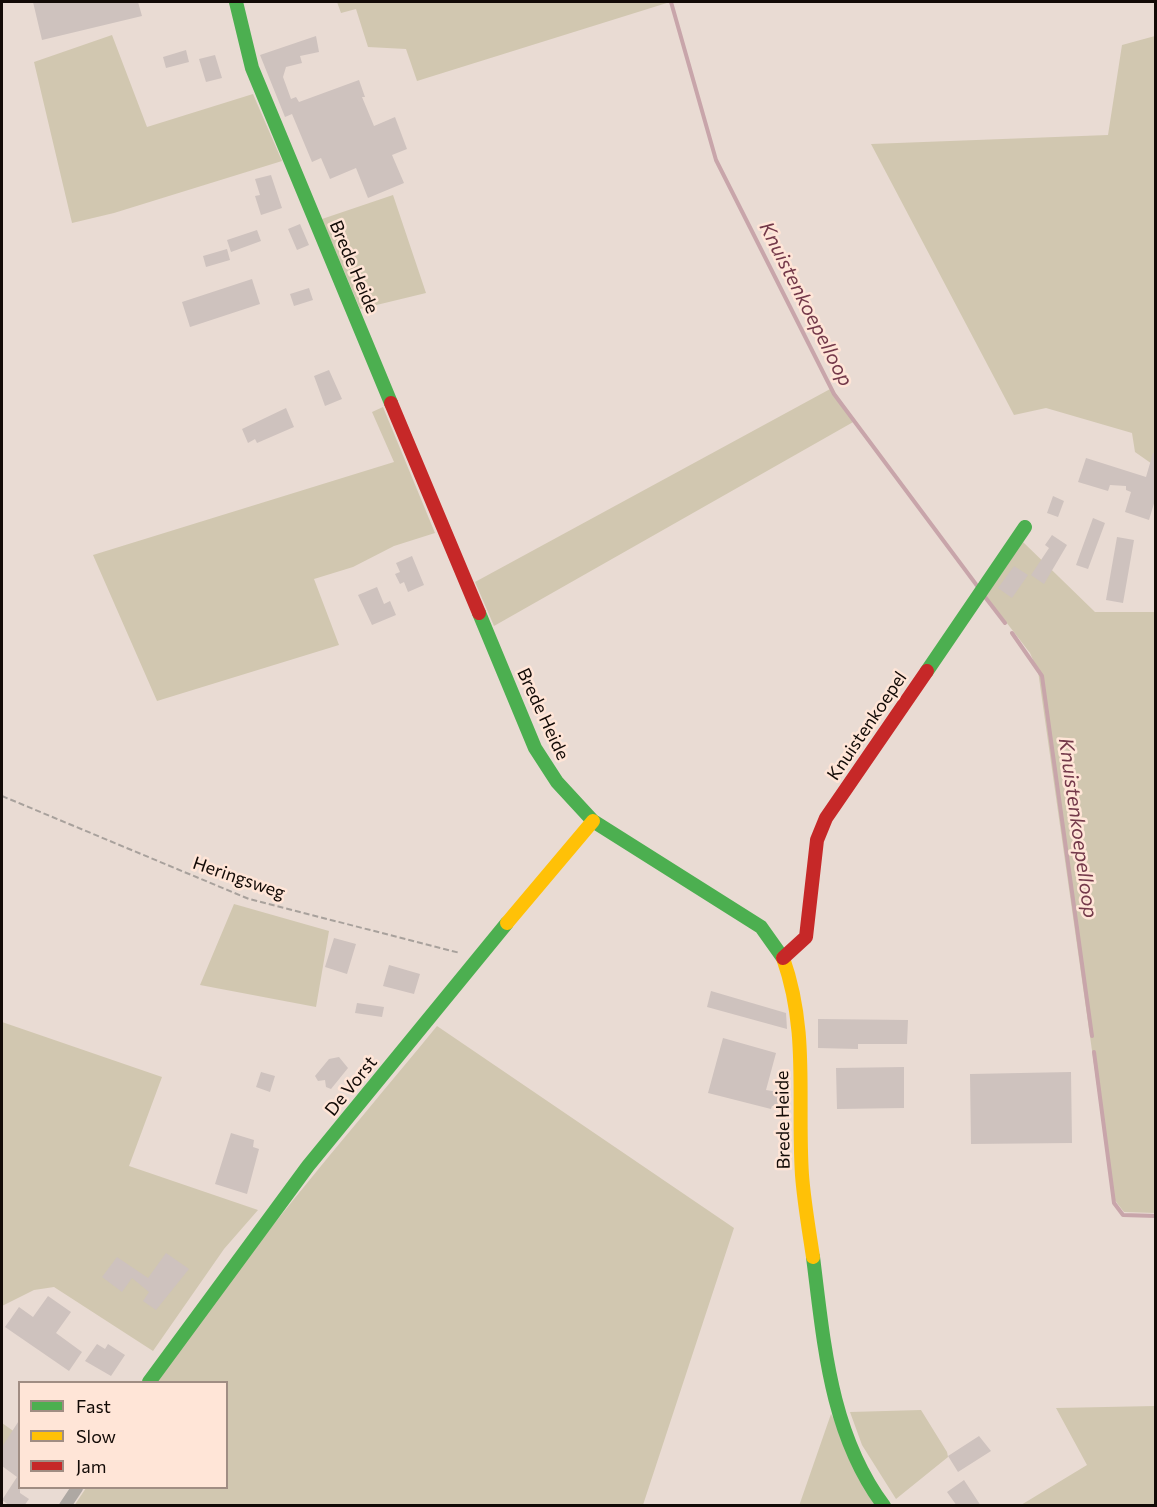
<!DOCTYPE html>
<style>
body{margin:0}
#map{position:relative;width:1157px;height:1507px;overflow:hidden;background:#e9dbd3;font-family:Commissioner,sans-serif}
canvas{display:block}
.frame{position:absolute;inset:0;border:3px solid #120a06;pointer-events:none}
.legend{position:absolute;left:18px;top:1381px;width:210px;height:108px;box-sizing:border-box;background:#ffe5d7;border:2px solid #a08d83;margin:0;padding:8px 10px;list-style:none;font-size:18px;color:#120a06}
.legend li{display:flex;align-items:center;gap:12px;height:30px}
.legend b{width:30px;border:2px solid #a08d83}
</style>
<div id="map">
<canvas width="1157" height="1507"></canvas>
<div class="frame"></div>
<ul class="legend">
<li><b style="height:8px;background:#4caf50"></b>Fast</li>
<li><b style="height:8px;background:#ffc107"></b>Slow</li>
<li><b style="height:8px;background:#c62828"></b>Jam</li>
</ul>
</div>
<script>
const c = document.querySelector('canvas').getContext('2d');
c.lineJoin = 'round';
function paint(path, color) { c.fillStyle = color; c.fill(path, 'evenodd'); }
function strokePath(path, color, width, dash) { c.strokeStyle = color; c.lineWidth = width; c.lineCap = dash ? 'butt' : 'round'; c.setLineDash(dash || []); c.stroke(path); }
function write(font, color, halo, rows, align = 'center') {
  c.font = font + ' Commissioner,sans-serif'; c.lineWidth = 5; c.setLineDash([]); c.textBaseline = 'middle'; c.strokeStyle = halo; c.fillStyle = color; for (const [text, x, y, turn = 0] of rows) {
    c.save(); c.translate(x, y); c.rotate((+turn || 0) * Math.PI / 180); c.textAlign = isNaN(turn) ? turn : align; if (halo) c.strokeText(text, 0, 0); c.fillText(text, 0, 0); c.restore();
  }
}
const green = new Path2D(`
 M 337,2 L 670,2 L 417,81 L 406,49 L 368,47 L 356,9 L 341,13 Z
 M 112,35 L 147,127 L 253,94 L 282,161 L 114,213 L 72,223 L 34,62 Z
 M 1155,36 L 1155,466 L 1135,452 L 1132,433 L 1046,408 L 1014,415 L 871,144 L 1108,135 L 1122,45 Z
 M 393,195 L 426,293 L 360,309 L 322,219 Z
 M 832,388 L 855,421 L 494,626 L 475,582 Z
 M 383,407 L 435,533 L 394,546 L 353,567 L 314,579 L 339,645 L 157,701 L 93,555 L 394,462 L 372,412 Z
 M 1023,542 L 1095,612 L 1155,612 L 1155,1213 L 1124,1212 L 1113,1198 L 1038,671 L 1030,653 L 986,596 Z
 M 234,904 L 329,931 L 316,1007 L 200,985 Z
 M 2,1022 L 162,1077 L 129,1166 L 258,1210 L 224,1249 L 153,1351 L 54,1287 L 34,1290 L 2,1306 Z
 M 437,1026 L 734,1228 L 643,1505 L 74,1506 L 86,1488 L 226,1488 L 226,1382 L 157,1382 C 241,1257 341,1143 437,1026 Z
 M 1155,1406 L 1155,1505 L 1021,1505 L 1087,1465 L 1056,1408 Z
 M 921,1410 L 947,1452 L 948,1457 L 896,1499 L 862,1445 L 850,1412 Z
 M 831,1414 L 879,1505 L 799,1506 Z
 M 2,1423 L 19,1435 L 19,1458 L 2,1446 Z`);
const stream = new Path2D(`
 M 671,2 L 716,160 L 834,394 L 978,587
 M 985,597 L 1005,623
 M 1012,633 L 1042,676 L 1092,1036
 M 1094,1052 L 1114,1203 L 1123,1215 L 1156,1216`);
const building = new Path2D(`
 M 33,2 L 138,2 L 142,16 L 42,40 Z
 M 316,36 L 319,52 L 300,56 L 302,63 L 286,67 L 283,77 L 291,99 L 296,97 L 299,102 L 359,80 L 365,97 L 362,97 L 374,126 L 395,117 L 407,149 L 392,155 L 404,183 L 368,198 L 356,168 L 330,179 L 321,158 L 312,162 L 292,114 L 285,117 L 260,55 Z
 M 186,50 L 189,62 L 166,68 L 163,57 Z
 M 215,55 L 222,78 L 206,82 L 199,59 Z
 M 271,175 L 282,208 L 261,215 L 255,196 L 260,195 L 255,179 Z
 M 300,224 L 309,245 L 297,250 L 288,229 Z
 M 257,230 L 261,241 L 231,252 L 227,240 Z
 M 227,249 L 230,260 L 206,267 L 203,256 Z
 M 252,279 L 260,304 L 190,327 L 182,302 Z
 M 309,288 L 313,300 L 294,306 L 290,294 Z
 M 329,370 L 342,399 L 325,406 L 314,376 Z
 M 286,408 L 294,427 L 257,443 L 255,439 L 248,443 L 242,429 Z
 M 1153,453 L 1155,453 L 1155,500 L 1149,520 L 1125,512 L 1131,492 L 1126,490 L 1126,486 L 1110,485 L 1108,491 L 1078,482 L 1086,458 L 1146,477 Z
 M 1053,496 L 1064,501 L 1058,517 L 1047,513 Z
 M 1093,518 L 1105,523 L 1088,569 L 1076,565 Z
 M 1052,535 L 1067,545 L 1044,584 L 1031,575 L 1049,548 L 1045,545 Z
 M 1117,537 L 1134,540 L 1123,603 L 1106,600 Z
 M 412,556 L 424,585 L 408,592 L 404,582 L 400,584 L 395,574 L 400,572 L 396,563 Z
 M 1014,566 L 1028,575 L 1012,598 L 998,588 Z
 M 377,587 L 384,604 L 390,601 L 396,615 L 372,625 L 358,595 Z
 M 334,938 L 356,944 L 347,974 L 325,967 Z
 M 389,965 L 420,974 L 414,994 L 383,986 Z
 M 711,991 L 786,1013 L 787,1029 L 707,1007 Z
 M 357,1003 L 384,1007 L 382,1017 L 355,1013 Z
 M 818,1019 L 908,1020 L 907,1044 L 858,1044 L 858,1049 L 818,1048 Z
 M 723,1038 L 776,1053 L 766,1090 L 790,1094 L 790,1104 L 772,1106 L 771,1109 L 708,1093 Z
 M 339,1057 L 348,1068 L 331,1089 L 326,1087 L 325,1080 L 318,1081 L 315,1076 L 329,1059 Z
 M 904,1067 L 904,1108 L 837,1109 L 836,1068 Z
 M 261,1072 L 275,1076 L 270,1092 L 256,1087 Z
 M 1071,1072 L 1072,1143 L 971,1144 L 970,1074 Z
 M 231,1133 L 254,1140 L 253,1147 L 259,1149 L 247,1194 L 215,1184 Z
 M 166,1253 L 189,1269 L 156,1310 L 143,1301 L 149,1292 L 132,1278 L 122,1292 L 102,1277 L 117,1257 L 148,1278 Z
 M 48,1296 L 71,1312 L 56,1333 L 82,1352 L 69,1371 L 5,1327 L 19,1307 L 33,1317 Z
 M 97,1344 L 105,1349 L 108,1344 L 125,1355 L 111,1376 L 85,1361 Z
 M 20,1419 L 20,1493 L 29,1499 L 24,1506 L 10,1506 L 2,1500 L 17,1477 L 2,1466 L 2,1447 Z
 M 979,1436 L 991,1451 L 958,1472 L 948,1456 Z
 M 964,1480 L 981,1506 L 957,1506 L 947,1492 Z`);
const path = new Path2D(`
 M 2,796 L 249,899 L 460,953`);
const street = new Path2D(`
 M 65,1506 L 77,1488`);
const fast = new Path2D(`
 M 236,2 L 252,68 L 391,403
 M 479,613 L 535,748 L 557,782 L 593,821 L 761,927 L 783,958
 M 927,671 L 1025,527
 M 813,1257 C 824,1343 830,1434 884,1506
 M 149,1382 L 308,1166 L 507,923`);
const slow = new Path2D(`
 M 507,923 L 593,821
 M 783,958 C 809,1031 797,1099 802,1175 C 804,1202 809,1230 813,1257`);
const jam = new Path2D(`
 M 391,403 L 479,613
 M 783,958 L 806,937 L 817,840 L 826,818 L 927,671`);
const streetNames = [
 ["Brede Heide",354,267,67],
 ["Brede Heide",543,714,65],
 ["Knuistenkoepel",867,726,-56],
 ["Heringsweg",239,878,19],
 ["De Vorst",351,1086,-51],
 ["Brede Heide",783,1120,-91]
];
const waterNames = [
 ["Knuistenkoepelloop",806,304,63],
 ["Knuistenkoepelloop",1078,828,82]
];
paint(green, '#d1c7b0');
strokePath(stream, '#c8a5aa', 4);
paint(building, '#cec2be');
strokePath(path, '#a8a19c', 2, [6, 3]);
strokePath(street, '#aea8a3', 12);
strokePath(fast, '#4caf50', 14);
strokePath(slow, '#ffc107', 14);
strokePath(jam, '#c62828', 14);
write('18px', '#120a06', '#ffe5d7', streetNames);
write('italic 20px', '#74394a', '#ffe5d7', waterNames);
</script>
